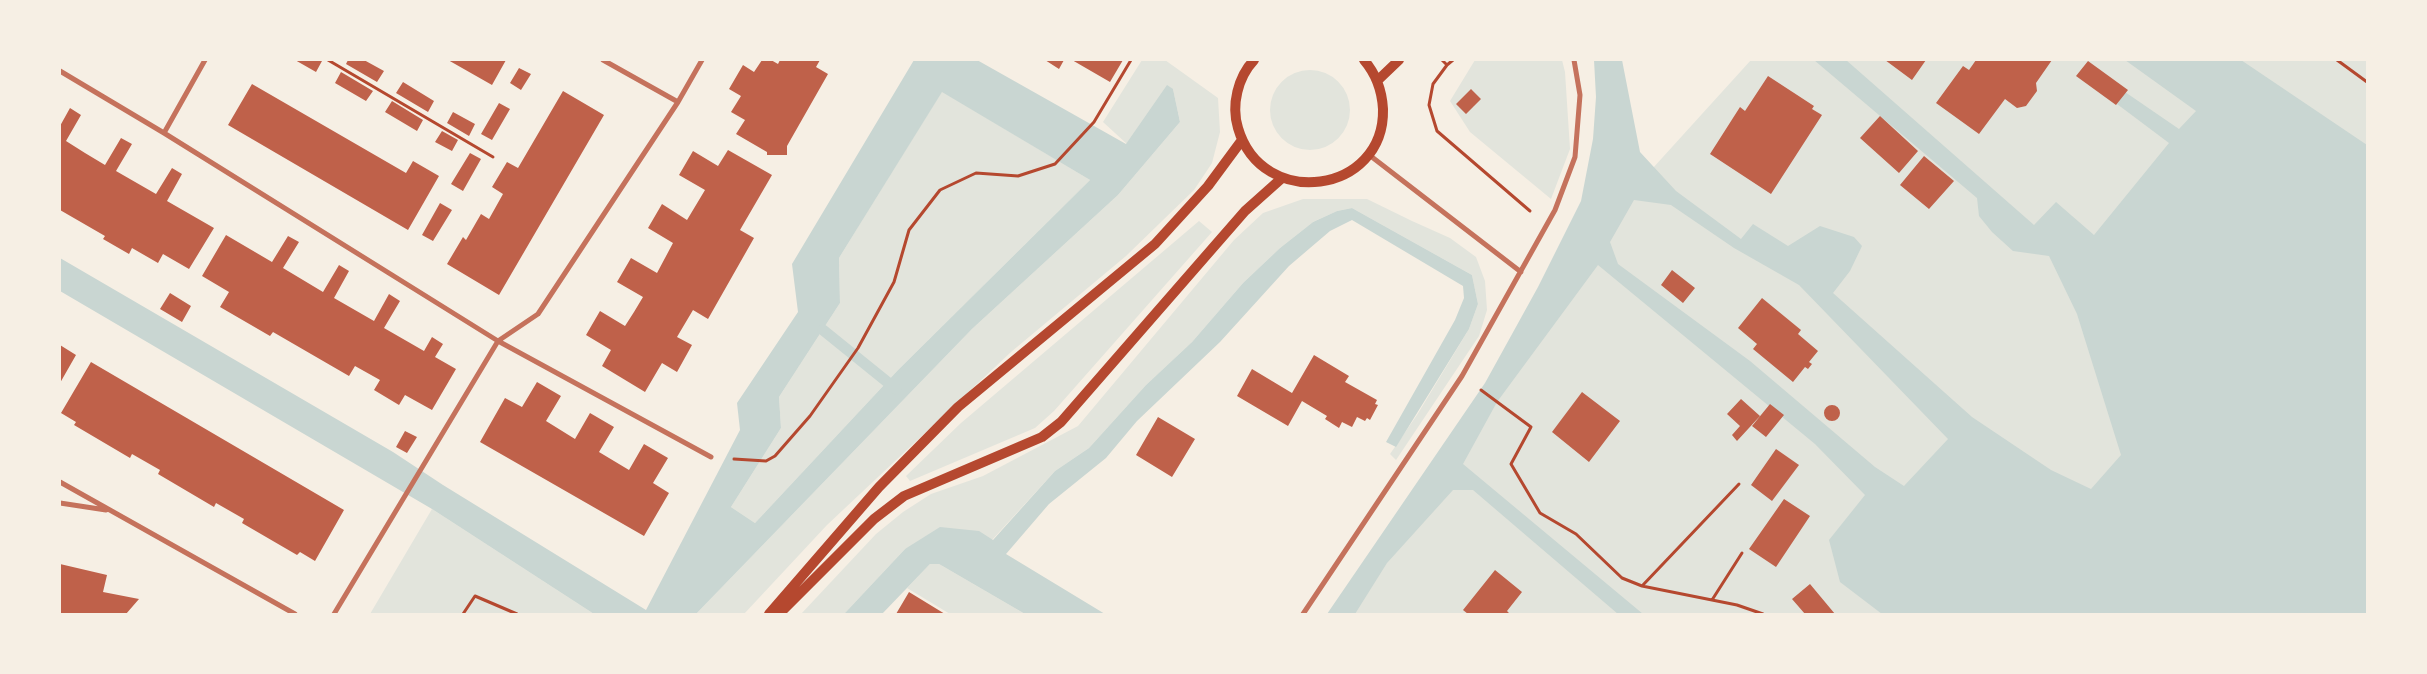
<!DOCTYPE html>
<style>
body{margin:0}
#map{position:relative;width:2427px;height:674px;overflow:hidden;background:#f6efe4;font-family:"Nunito Sans",sans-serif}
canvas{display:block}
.frame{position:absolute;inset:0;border:61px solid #f6efe4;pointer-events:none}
</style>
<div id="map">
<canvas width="2427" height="674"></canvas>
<div class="frame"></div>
</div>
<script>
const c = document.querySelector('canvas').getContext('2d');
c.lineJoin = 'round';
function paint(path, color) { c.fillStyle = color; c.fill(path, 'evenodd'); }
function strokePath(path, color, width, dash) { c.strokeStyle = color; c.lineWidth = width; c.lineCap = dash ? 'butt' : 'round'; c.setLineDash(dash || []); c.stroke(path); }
const green = new Path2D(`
 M 1142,60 L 1165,60 L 1218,98 L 1220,132 L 1212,163 L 1194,190 L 1126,256 L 1011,352 L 827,525 L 744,614 L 696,614 L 972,329 L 1118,195 L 1180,122 L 1173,89 L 1127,144 L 1103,122 Z
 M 1475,60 L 1562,60 L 1565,72 L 1570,149 L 1551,199 L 1470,132 L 1450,101 Z
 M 1751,60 L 2367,60 L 2367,614 L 1335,614 L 1584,244 Z
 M1270 110a40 40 0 1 1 80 0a40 40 0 1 1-80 0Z
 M 942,91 L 1090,180 L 898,370 L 755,523 L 731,507 L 781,428 L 779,397 L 840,303 L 839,258 Z
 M 1303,199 L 1367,199 L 1412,221 L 1450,238 L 1476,257 L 1485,281 L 1487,310 L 1479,336 L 1396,460 L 1390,454 L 1417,415 L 1469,329 L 1478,304 L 1472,275 L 1352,208 L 1337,211 L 1313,222 L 1280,248 L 1243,283 L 1192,342 L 1146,385 L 1089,448 L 1055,471 L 992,540 L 905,549 L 844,614 L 801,614 L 876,534 L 903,512 L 931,494 L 983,476 L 1078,426 L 1234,240 L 1263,213 Z
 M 1199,221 L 1212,232 L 1054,411 L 1035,428 L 910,481 L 906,476 L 961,423 Z
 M 432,509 L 594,614 L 370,614 Z
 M 930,564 L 939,564 L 1025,614 L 950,614 L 907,588 Z`);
const water = new Path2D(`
 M 914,60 L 977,60 L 1126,144 L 1167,85 L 1173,89 L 1180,122 L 1118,195 L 972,329 L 696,614 L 594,614 L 432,509 L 60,291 L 60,258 L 393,452 L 443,485 L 646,610 L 740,430 L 737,403 L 798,312 L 792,264 ZM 942,92 L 1090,180 L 898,370 L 755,523 L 731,507 L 781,428 L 779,397 L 840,303 L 839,258 Z
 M 1594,60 L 1622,60 L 1640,152 L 1676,191 L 1741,239 L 1753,224 L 1788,246 L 1820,226 L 1854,237 L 1862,246 L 1850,271 L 1833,293 L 1972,417 L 2051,470 L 2091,489 L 2121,455 L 2077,314 L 2049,256 L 2013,251 L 1992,232 L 1979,216 L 1977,198 L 1814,60 L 1846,60 L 2034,225 L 2056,202 L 2094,235 L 2169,143 L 2117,104 L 2125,92 L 2179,129 L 2196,111 L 2125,60 L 2241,60 L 2367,145 L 2367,614 L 1882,614 L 1840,582 L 1829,540 L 1865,495 L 1815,444 L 1598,265 L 1497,402 L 1463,464 L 1643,614 L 1618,614 L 1473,490 L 1453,490 L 1387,563 L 1355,614 L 1327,614 L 1485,383 L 1538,287 L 1581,201 L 1593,139 L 1596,97 ZM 1634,200 L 1671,205 L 1734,248 L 1799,285 L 1948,439 L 1904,486 L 1875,467 L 1750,361 L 1618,264 L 1610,242 Z
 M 1352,208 L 1472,275 L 1478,304 L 1469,329 L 1396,447 L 1386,442 L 1455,320 L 1464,298 L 1463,286 L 1352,220 L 1330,231 L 1289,266 L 1220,342 L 1137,421 L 1106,458 L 1049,504 L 1006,554 L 1105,614 L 1025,614 L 939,564 L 930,564 L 882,614 L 844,614 L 905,549 L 940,527 L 979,531 L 993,540 L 1055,471 L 1089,448 L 1146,385 L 1192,342 L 1243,283 L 1280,248 L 1313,222 L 1337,211 Z`);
const stream = new Path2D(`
 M 823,330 L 896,389`);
const building = new Path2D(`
 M 295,60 L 320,60 L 322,61 L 316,72 Z
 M 348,60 L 364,60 L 384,71 L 377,82 L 346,64 Z
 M 448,60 L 506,60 L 492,85 Z
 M 762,60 L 771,60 L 778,64 L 780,60 L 820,60 L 816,67 L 828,74 L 787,146 L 787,155 L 767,155 L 767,152 L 736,134 L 745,120 L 731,112 L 741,96 L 729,89 L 743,65 L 754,72 Z
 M 1045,60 L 1064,60 L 1059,69 Z
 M 1072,60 L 1123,60 L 1110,82 Z
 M 1885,60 L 1926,60 L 1912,80 Z
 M 1976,60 L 2052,60 L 2036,83 L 2037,91 L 2026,106 L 2017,108 L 2005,99 L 1979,134 L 1936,103 L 1963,66 L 1969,70 Z
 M 2088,61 L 2128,90 L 2116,105 L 2076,76 Z
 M 519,68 L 531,74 L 521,90 L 510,83 Z
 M 341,72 L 373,91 L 366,101 L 335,83 Z
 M 1768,76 L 1814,106 L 1812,109 L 1822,115 L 1771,194 L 1710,154 L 1740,107 L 1745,111 Z
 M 403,82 L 434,101 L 428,112 L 396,93 Z
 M 252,84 L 406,173 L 413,161 L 439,176 L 408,230 L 228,125 Z
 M 1471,89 L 1481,99 L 1466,114 L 1456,104 Z
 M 563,91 L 604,115 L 499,295 L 447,264 L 463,237 L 466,240 L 481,214 L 489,219 L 503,194 L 492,187 L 507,162 L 518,168 Z
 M 392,101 L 423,120 L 417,131 L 385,112 Z
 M 499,103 L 510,109 L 492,140 L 481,134 Z
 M 70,108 L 81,115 L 66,141 L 85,153 L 105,165 L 121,138 L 132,144 L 116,171 L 156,194 L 172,168 L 182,174 L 167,201 L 214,228 L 189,269 L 163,254 L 158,263 L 132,248 L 129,254 L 103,239 L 105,236 L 60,210 L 60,126 Z
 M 453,112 L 475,124 L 469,136 L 447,123 Z
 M 1880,116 L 1918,151 L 1899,173 L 1860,138 Z
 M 442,131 L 458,140 L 452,151 L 435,142 Z
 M 728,150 L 772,175 L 740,230 L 754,238 L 708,319 L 693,310 L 677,337 L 692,345 L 677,372 L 662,363 L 645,392 L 602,366 L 611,350 L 586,335 L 600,311 L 625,326 L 634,312 L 643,297 L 617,282 L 631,258 L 657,273 L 673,243 L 648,228 L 662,204 L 687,220 L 705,190 L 679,175 L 693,151 L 718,166 Z
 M 470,153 L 481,159 L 463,191 L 451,184 Z
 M 1924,156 L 1954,181 L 1929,209 L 1900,185 Z
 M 440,203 L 452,210 L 433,241 L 422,235 Z
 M 226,235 L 272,262 L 288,236 L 299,242 L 283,268 L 323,292 L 339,265 L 349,271 L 334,298 L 374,321 L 389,294 L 400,301 L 384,328 L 424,351 L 432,337 L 443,344 L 435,357 L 456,369 L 432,410 L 405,395 L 399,405 L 374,390 L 380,380 L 355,366 L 349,376 L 273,332 L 270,336 L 220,307 L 229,292 L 202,276 Z
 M 1672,270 L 1695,288 L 1683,303 L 1661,285 Z
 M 170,293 L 191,306 L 182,322 L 160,309 Z
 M 1762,298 L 1801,330 L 1798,334 L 1818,351 L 1809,362 L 1812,364 L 1808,369 L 1805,367 L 1793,382 L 1753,349 L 1757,344 L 1738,328 Z
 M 60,345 L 76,355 L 60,383 Z
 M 1314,355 L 1349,376 L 1345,382 L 1377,400 L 1375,404 L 1378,405 L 1370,420 L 1367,418 L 1365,421 L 1357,417 L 1352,427 L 1342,422 L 1339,428 L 1325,419 L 1327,416 L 1302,401 L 1288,426 L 1237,396 L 1252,369 L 1292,393 Z
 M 91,362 L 344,510 L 315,561 L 300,552 L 297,555 L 242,523 L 244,519 L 216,503 L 214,507 L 158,474 L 160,470 L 132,454 L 130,458 L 74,425 L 76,422 L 61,413 Z
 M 537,382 L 561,396 L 546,421 L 575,439 L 590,413 L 614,427 L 599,452 L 629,470 L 644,444 L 668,458 L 653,483 L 669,493 L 644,536 L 480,442 L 505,398 L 522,407 Z
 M 1582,392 L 1620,421 L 1589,462 L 1552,432 Z
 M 1741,399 L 1760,416 L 1737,441 L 1732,435 L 1740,426 L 1727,414 Z
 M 1770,404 L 1784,415 L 1766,437 L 1752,426 Z
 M1824 413a8 8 0 1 1 16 0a8 8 0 1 1-16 0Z
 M 1158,417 L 1195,439 L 1172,477 L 1136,455 Z
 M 405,431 L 417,437 L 407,453 L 396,447 Z
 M 1776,449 L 1799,465 L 1772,501 L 1751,485 Z
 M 1784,499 L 1810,516 L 1776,567 L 1749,549 Z
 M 60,564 L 107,575 L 103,592 L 139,599 L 126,614 L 60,614 Z
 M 1495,570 L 1522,592 L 1507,611 L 1510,614 L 1468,614 L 1463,610 Z
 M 1810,584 L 1835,614 L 1805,614 L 1792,599 Z
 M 909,592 L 945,614 L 896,614 Z`);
const path = new Path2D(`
 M 328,60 L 493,157
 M 1442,60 L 1447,65 L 1433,84 L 1429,105 L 1437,131 L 1530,211
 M 2337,60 L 2367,82
 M 1447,65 L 1453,60
 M 1481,390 L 1531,427 L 1511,464 L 1540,513 L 1576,534 L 1622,578 L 1642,586 L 1737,605 L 1763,614
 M 734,459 L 766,461 L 775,456 L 810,416 L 858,348 L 894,282 L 909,230 L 940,190 L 976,173 L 1018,176 L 1055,164 L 1094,122 L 1131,60
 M 1642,586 L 1739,484
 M 1712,600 L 1742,553
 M 463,614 L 475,596 L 517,614`);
const minor = new Path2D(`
 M 603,60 L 678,102
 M 60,71 L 164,133 L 498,341 L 711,457
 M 164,133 L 205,60
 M 1368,154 L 1521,272
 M 60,482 L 295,614
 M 60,503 L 106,510
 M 334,614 L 498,341 L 538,314 L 678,102 L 702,60
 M 1303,614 L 1462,376 L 1555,210 L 1575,157 L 1580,95 L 1574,60`);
const secondary = new Path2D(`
 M 1254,60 C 1238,77 1231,105 1238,128 C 1262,211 1385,194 1383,109 C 1382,91 1376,74 1364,60
 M 1377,81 L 1399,60
 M 769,614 L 879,487 L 958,407 L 1155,244 L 1208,186 L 1242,140
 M 779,614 L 874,519 L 904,496 L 1042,437 L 1061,422 L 1245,211 L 1282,178`);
paint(green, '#e2e4dc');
paint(water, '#c9d6d2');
strokePath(stream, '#c9d6d2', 11);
paint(building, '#bf614a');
strokePath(path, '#b5482f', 3);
strokePath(minor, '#c5725c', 5);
strokePath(secondary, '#b5482f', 10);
</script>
